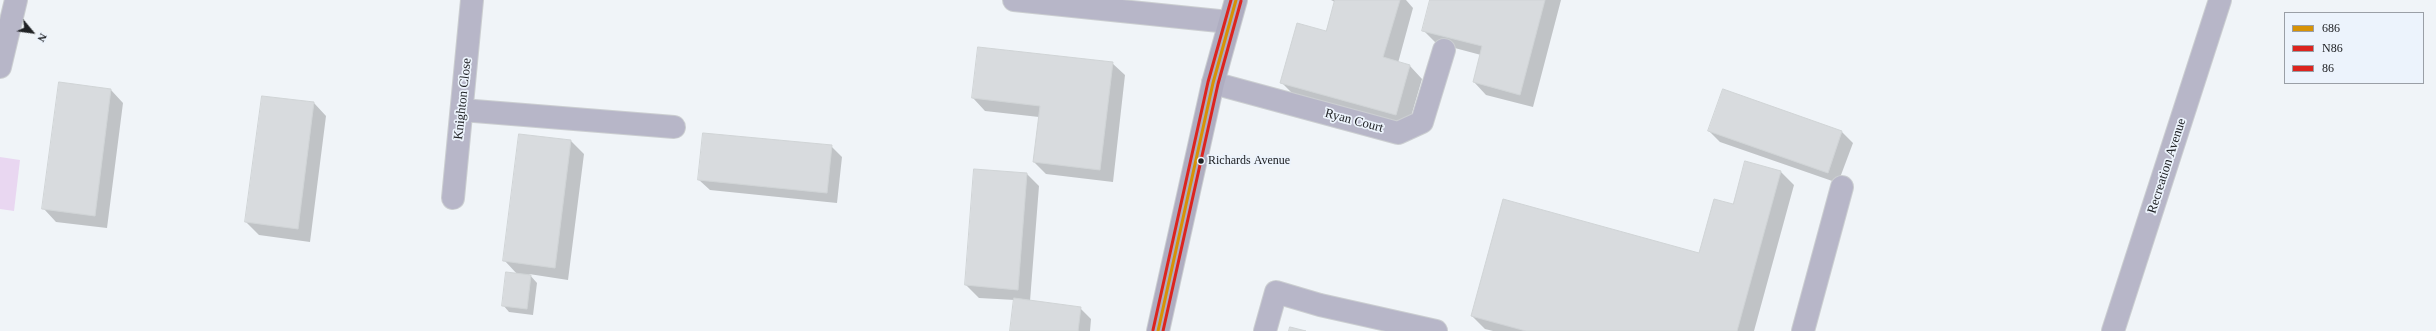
<!DOCTYPE html>
<style>
body{margin:0}
#map{position:relative;width:2436px;height:331px;overflow:hidden;background:#f0f4f8;font-family:"Times New Roman",serif}
canvas{display:block}
.legend{position:absolute;left:2284px;top:12px;width:140px;height:72px;box-sizing:border-box;background:#ecf3fc;border:1px solid #9a9fa6;margin:0;padding:5px 7px;list-style:none;font-size:12px;color:#202225}
.legend li{display:flex;align-items:center;gap:8px;height:20px}
.legend b{width:20px;border:1px solid #9a9fa6}
.north{position:absolute;left:12px;top:12px;width:40px;height:40px;-webkit-text-stroke:3px #ecf3fc;paint-order:stroke;rotate:119deg;font-size:11px;font-weight:700;line-height:16px;text-align:center;color:#202225}
.north::after{content:'';display:block;margin:auto;width:14px;height:18px;background:#202225;clip-path:polygon(50% 0,100% 100%,50% 72%,0 100%)}
</style>
<div id="map">
<canvas width="2436" height="331"></canvas>
<ul class="legend">
<li><b style="height:5px;background:#d79206"></b>686</li>
<li><b style="height:5px;background:#dc241f"></b>N86</li>
<li><b style="height:5px;background:#dc241f"></b>86</li>
</ul>
<div class="north">N</div>
</div>
<script>
const c = document.querySelector('canvas').getContext('2d');
c.lineJoin = 'round';
function paint(path, color) { c.fillStyle = color; c.fill(path, 'evenodd'); }
function strokePath(path, color, width, dash) { c.strokeStyle = color; c.lineWidth = width; c.lineCap = dash ? 'butt' : 'round'; c.setLineDash(dash || []); c.stroke(path); }
function write(font, color, halo, rows, align = 'center') {
  c.font = font + ' "Times New Roman",serif'; c.lineWidth = 3.5; c.setLineDash([]); c.textBaseline = 'middle'; c.strokeStyle = halo; c.fillStyle = color; for (const [text, x, y, turn = 0] of rows) {
    c.save(); c.translate(x, y); c.rotate((+turn || 0) * Math.PI / 180); c.textAlign = isNaN(turn) ? turn : align; if (halo) c.strokeText(text, 0, 0); c.fillText(text, 0, 0); c.restore();
  }
}
const green = new Path2D(`
 M 0,157 L 20,160 L 14,211 L 0,209 Z`);
const shadow = new Path2D(`
 M 1331,0 L 1406,0 L 1413,8 L 1398,63 L 1410,66 L 1422,79 L 1408,127 L 1294,95 L 1281,82 L 1326,33 L 1335,2 Z
 M 1431,0 L 1561,0 L 1533,107 L 1486,95 L 1474,82 L 1481,55 L 1436,43 L 1423,30 Z
 M 1112,63 L 1125,75 L 1113,182 L 1046,174 L 1034,162 L 1039,117 L 985,111 L 973,98 Z
 M 111,90 L 123,103 L 107,228 L 56,222 L 44,209 Z
 M 1723,90 L 1842,132 L 1853,143 L 1838,183 L 1720,142 L 1709,131 Z
 M 314,103 L 326,116 L 310,242 L 259,235 L 246,222 Z
 M 520,135 L 571,141 L 584,154 L 568,280 L 529,274 L 537,283 L 533,315 L 509,312 L 503,305 L 518,275 L 504,260 Z
 M 831,146 L 842,157 L 837,203 L 710,190 L 699,180 Z
 M 1746,163 L 1781,172 L 1794,185 L 1754,331 L 1493,331 L 1485,329 L 1472,316 L 1700,254 L 1734,205 Z
 M 1027,174 L 1039,186 L 1030,301 L 1080,308 L 1091,319 L 1090,331 L 1011,331 L 1015,300 L 979,298 L 966,285 Z`);
const building = new Path2D(`
 M 1335,0 L 1400,0 L 1383,57 L 1410,65 L 1396,115 L 1280,83 L 1297,23 L 1326,31 Z
 M 1430,0 L 1545,0 L 1520,95 L 1473,82 L 1482,46 L 1422,31 Z
 M 978,47 L 1113,62 L 1100,170 L 1033,162 L 1040,106 L 972,98 Z
 M 59,82 L 111,89 L 95,216 L 42,209 Z
 M 1723,89 L 1842,131 L 1828,173 L 1708,131 Z
 M 262,96 L 314,102 L 298,229 L 245,222 Z
 M 703,133 L 832,145 L 827,193 L 698,180 Z
 M 519,134 L 571,140 L 555,268 L 503,261 Z
 M 1745,161 L 1781,171 L 1737,331 L 1526,331 L 1471,316 L 1503,199 L 1699,253 L 1714,199 L 1733,204 Z
 M 974,169 L 1027,173 L 1018,290 L 965,285 Z
 M 506,272 L 531,275 L 527,309 L 502,306 Z
 M 1014,298 L 1081,307 L 1078,331 L 1010,331 Z
 M 1290,327 L 1306,331 L 1289,331 Z`);
const minor = new Path2D(`
 M 1014,0 L 1229,22
 M 0,67 L 16,0
 M 1213,83 L 1398,133 L 1422,122 L 1444,50
 M 462,110 L 674,127
 M 453,198 L 472,0
 M 1265,331 L 1276,292 L 1320,305 L 1436,331
 M 1803,331 L 1842,187
 M 2113,331 L 2220,0`);
const major = new Path2D(`
 M 1158,331 L 1213,83 L 1236,0`);
const bus1 = new Path2D(`
 M 1158,331 L 1213,83 L 1236,0`);
const bus2 = new Path2D(`
 M 1163,331 L 1218,84 L 1241,1`);
const bus3 = new Path2D(`
 M 1153,330 L 1208,82 L 1231,0`);
const markers = [
 [1201,161,3.5,"#202225"]
];
const busNames = [
 ["Richards Avenue",1208,161]
];
const streetNames = [
 ["Knighton Close",463,99,-84],
 ["Ryan Court",1354,121,15],
 ["Recreation Avenue",2167,166,-72]
];
paint(green, '#e9d7f1');
paint(shadow, '#0003');
paint(building, '#d8dbde');
strokePath(building, '#d0d4d6', 1);
strokePath(minor, '#cbced1', 24);
strokePath(major, '#cbced1', 24);
strokePath(minor, '#b7b6c8', 22);
strokePath(major, '#afadc1', 22);
strokePath(bus1, '#d79206', 3);
strokePath(bus2, '#dc241f', 3);
strokePath(bus3, '#dc241f', 3);
for (const [x, y, r, color] of markers) { const dot = new Path2D(); dot.arc(x, y, r, 0, 2 * Math.PI); c.fillStyle = color; c.fill(dot); strokePath(dot, '#ecf3fc', 1.5); }
write('12px', '#202225', '#ecf3fc', busNames, 'left');
write('13px', '#202225', '#ecf3fc', streetNames);
</script>
